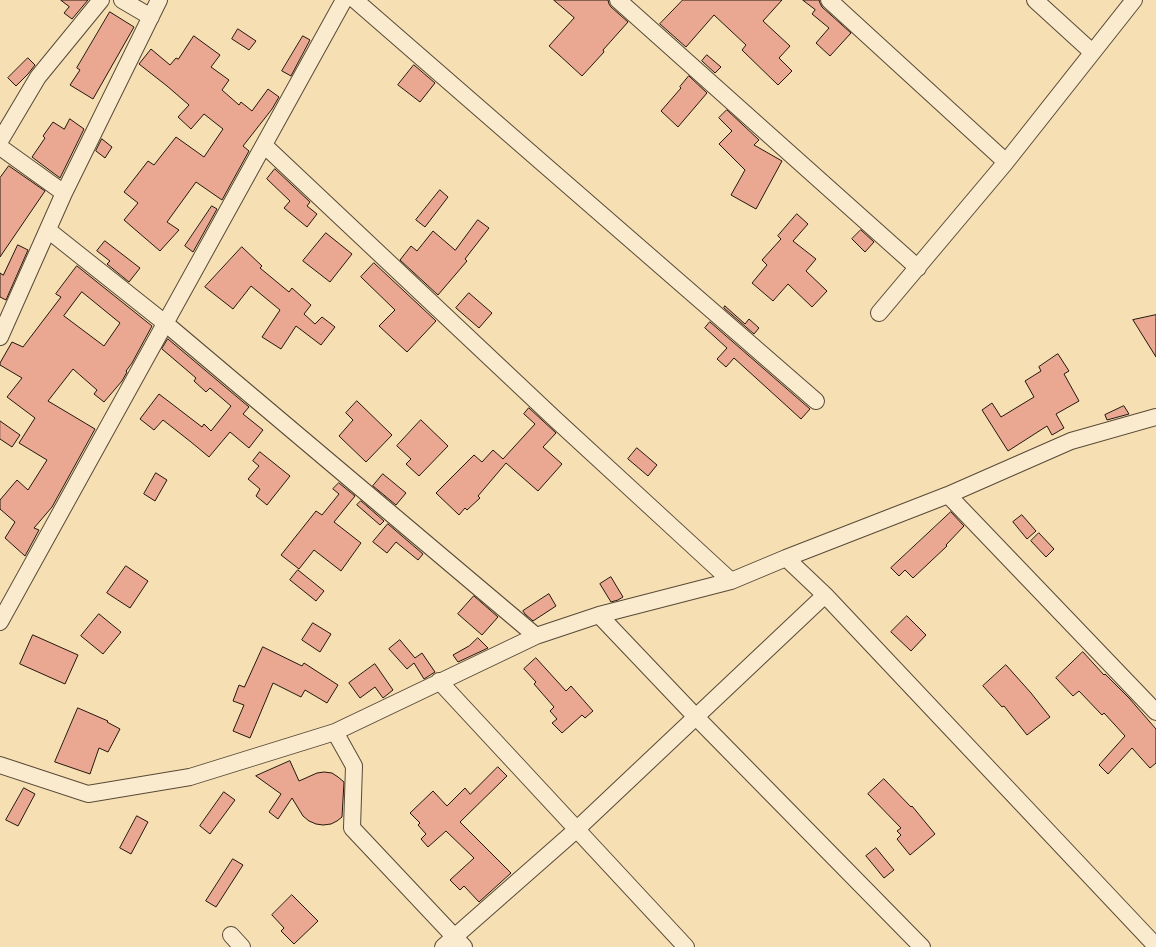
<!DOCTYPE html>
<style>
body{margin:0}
canvas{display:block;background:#f7dfb4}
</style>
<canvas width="1156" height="947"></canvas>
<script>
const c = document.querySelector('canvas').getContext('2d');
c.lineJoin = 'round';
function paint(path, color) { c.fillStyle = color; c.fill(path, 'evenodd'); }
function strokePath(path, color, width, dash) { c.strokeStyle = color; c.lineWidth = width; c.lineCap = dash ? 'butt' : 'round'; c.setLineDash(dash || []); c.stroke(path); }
const building = new Path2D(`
 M 61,0 L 88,0 L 72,19 L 64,13 L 69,7 Z
 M 554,0 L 608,0 L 609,4 L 611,7 L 628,22 L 603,50 L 604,52 L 582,76 L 558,54 L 549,46 L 574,18 Z
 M 683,0 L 782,0 L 763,21 L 790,46 L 779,58 L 792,71 L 778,85 L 742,50 L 746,45 L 714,15 L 686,47 L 660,24 Z
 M 803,0 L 819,0 L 820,3 L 822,7 L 851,33 L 830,56 L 816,43 L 829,28 L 812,14 L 815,10 Z
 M 110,12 L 134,27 L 93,99 L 70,85 L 80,70 L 77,68 Z
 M 238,29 L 256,41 L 249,50 L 232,39 Z
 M 194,36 L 220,55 L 211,67 L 229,80 L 222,90 L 239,105 L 241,102 L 252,111 L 268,89 L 279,97 L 272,109 L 243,146 L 249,151 L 222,200 L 196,182 L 167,222 L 179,230 L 160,251 L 124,220 L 138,203 L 124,192 L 148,161 L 154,165 L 176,137 L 204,157 L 223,129 L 204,114 L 191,129 L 178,117 L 189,105 L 167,86 L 139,64 L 151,49 L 170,65 L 176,58 L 178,59 Z
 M 303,36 L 310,40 L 291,76 L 282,71 Z
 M 707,55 L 721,67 L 715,73 L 702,61 Z
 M 28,58 L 35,65 L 28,74 L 16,86 L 8,78 Z
 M 414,65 L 435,83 L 420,102 L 398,85 Z
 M 689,76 L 707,93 L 678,127 L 661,111 L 681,88 L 680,87 Z
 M 727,110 L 759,140 L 754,145 L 782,161 L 756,209 L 731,195 L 745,170 L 719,144 L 732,131 L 719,118 Z
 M 70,119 L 84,129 L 60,178 L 32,157 L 45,138 L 43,136 L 53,122 L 64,129 Z
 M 102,139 L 112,147 L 105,158 L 96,151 Z
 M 9,166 L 45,191 L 0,257 L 0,178 Z
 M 275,169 L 310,202 L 307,206 L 317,214 L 307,227 L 284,208 L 290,201 L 267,179 Z
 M 440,190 L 448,197 L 425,227 L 416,220 Z
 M 212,206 L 217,209 L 193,252 L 185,246 Z
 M 797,214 L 808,224 L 793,241 L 816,259 L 806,271 L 827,291 L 812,307 L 788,284 L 773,301 L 752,283 L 767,265 L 762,260 L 781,239 L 778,236 Z
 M 478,220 L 489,228 L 465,259 L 467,261 L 438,295 L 400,260 L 411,246 L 417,251 L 433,231 L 455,250 Z
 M 861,230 L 874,242 L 865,252 L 852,239 Z
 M 326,233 L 352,254 L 330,282 L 303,261 Z
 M 105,241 L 140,268 L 129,282 L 107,264 L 110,261 L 97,251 Z
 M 18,245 L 28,250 L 6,300 L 0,297 L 0,273 L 3,275 Z
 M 242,247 L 262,266 L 260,268 L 289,292 L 292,288 L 311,305 L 304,314 L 315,324 L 322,317 L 335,327 L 321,345 L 296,326 L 281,349 L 262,337 L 280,310 L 251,286 L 233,309 L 205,287 Z
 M 374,263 L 436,321 L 407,352 L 379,326 L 395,310 L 361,277 Z
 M 77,266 L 152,326 L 132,363 L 126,371 L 127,372 L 122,381 L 104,402 L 94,394 L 97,390 L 73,369 L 48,401 L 95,429 L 52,507 L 34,528 L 39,530 L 25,556 L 5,538 L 15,522 L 0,509 L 0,500 L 17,480 L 28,490 L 47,460 L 19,443 L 35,418 L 7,397 L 22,378 L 0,365 L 0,363 L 12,342 L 23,347 L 61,297 L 56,294 ZM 82,292 L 120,323 L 104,346 L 64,316 Z
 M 469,293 L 492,313 L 479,328 L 456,308 Z
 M 725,306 L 745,324 L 749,319 L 759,328 L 754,334 L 724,308 Z
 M 1156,315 L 1156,357 L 1133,320 Z
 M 710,322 L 810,409 L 801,419 L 734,358 L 726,367 L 717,359 L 727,348 L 705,328 Z
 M 168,339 L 249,407 L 243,414 L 263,430 L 249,448 L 230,432 L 209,457 L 191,442 L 163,420 L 154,430 L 140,419 L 159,394 L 202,427 L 204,424 L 211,431 L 231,406 L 210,388 L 206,392 L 194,381 L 196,378 L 162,349 Z
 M 1058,354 L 1069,371 L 1064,374 L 1079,401 L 1056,414 L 1064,428 L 1052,435 L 1047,426 L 1008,451 L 982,410 L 992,403 L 1001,417 L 1034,397 L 1025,381 L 1041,371 L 1039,367 Z
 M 357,401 L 392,435 L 366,462 L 339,436 L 353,420 L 346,413 Z
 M 1124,406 L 1129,414 L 1107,420 L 1105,415 Z
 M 529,408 L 556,433 L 543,447 L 562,464 L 538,491 L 506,463 L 478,496 L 480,498 L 467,510 L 465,508 L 459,515 L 436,493 L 474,455 L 482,462 L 493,450 L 503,459 L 535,424 L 524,414 Z
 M 421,420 L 448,446 L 419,476 L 406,464 L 411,459 L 397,446 Z
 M 0,421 L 20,435 L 12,447 L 0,439 Z
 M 637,448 L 657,465 L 648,476 L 628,459 Z
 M 260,452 L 290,476 L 267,505 L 256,496 L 260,489 L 248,479 L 259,466 L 253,461 Z
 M 156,473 L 167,480 L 155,501 L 144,494 Z
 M 383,474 L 406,493 L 396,505 L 373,486 Z
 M 339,483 L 355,496 L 334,522 L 361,543 L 341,571 L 314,550 L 299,569 L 281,555 L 316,511 L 322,515 L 339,494 L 333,489 Z
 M 361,501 L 384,521 L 380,525 L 357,505 Z
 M 951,512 L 964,526 L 946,545 L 947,546 L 913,578 L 905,570 L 899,576 L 891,568 Z
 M 1022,515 L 1036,531 L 1027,539 L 1013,522 Z
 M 388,524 L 423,554 L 418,560 L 396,542 L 387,553 L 373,542 Z
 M 1039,533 L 1054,549 L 1046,557 L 1031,541 Z
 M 126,566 L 148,581 L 130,608 L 107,593 Z
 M 298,570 L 324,591 L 316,601 L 290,580 Z
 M 611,577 L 623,597 L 618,600 L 611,602 L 600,584 Z
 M 549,594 L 556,606 L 533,621 L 525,614 L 523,611 Z
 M 474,596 L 498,617 L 482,635 L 458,614 Z
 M 99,614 L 121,632 L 103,654 L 81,636 Z
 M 907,616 L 926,635 L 911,651 L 891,632 Z
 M 313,623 L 331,634 L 320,652 L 302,640 Z
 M 33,635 L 78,655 L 65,684 L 20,664 Z
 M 478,638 L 488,648 L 458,662 L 453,655 L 469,646 Z
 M 400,640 L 415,658 L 422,653 L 435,672 L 424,679 L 414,663 L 407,669 L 389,649 Z
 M 263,647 L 302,666 L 304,663 L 338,685 L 327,703 L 305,690 L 301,697 L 273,683 L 250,738 L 233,731 L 244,705 L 233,701 L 239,685 L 244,687 Z
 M 1083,652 L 1104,675 L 1105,674 L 1129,698 L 1156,729 L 1156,763 L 1150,768 L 1132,748 L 1108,774 L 1099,765 L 1125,736 L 1104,713 L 1102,715 L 1079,691 L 1073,696 L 1056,678 Z
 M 536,658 L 566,691 L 571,686 L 593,711 L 585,718 L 582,715 L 562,733 L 552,723 L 557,719 L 550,711 L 554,707 L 534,684 L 536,682 L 524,669 Z
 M 375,664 L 393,690 L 383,698 L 375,687 L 360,698 L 349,683 Z
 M 1006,665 L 1031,693 L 1050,717 L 1027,735 L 1004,706 L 1002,707 L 983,686 Z
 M 78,708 L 108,721 L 107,722 L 120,729 L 108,752 L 99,748 L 90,774 L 55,762 Z
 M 290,761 L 299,781 L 317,773 L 324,772 L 332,773 L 338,777 L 344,782 L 342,817 L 337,821 L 331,824 L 323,825 L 316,824 L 309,821 L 303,816 L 292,798 L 278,819 L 269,812 L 281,794 L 256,776 Z
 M 498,767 L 507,776 L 460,822 L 511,873 L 479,902 L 464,886 L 460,890 L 450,880 L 474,858 L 446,831 L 428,847 L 421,839 L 426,834 L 418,825 L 420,823 L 410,813 L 433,791 L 447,806 L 465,788 L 470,794 Z
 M 884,779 L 911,807 L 912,806 L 935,834 L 910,855 L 897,839 L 901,835 L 897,831 L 901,828 L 868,794 Z
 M 24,788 L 35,794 L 18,826 L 6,820 Z
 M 224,792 L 235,800 L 210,834 L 200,826 Z
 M 137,816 L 148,822 L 131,854 L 120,848 Z
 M 876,848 L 894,870 L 884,878 L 866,856 Z
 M 233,859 L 243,865 L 216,907 L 206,901 Z
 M 292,895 L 318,921 L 294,944 L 281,931 L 284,928 L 272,915 Z`);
const minor = new Path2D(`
 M 122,0 L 151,17
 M 355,0 L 816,401
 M 618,0 L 918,268
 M 829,0 L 1006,162
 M 1035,0 L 1092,52
 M 0,141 L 38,77 L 101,0
 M 264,145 L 555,419 L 731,581
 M 0,147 L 64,193
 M 48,230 L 165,323 L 536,636
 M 879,313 L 1006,162 L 1134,0
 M 0,337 L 64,193 L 159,0
 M 948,495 L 1156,712
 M 786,558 L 825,595 L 1156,946
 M 599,615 L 696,717 L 922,947
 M 0,622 L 344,0
 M 439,681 L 686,947
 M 335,732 L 354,766 L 352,828 L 464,947
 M 0,765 L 88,794 L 190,777 L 335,732 L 536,636 L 599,615 L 731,581 L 786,558 L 948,495 L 1071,441 L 1156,417
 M 231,935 L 242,947
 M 443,947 L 576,830 L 825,595`);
paint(building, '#eaa892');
strokePath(building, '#23180c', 1);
strokePath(minor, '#584a36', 18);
strokePath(minor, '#faeace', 16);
</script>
